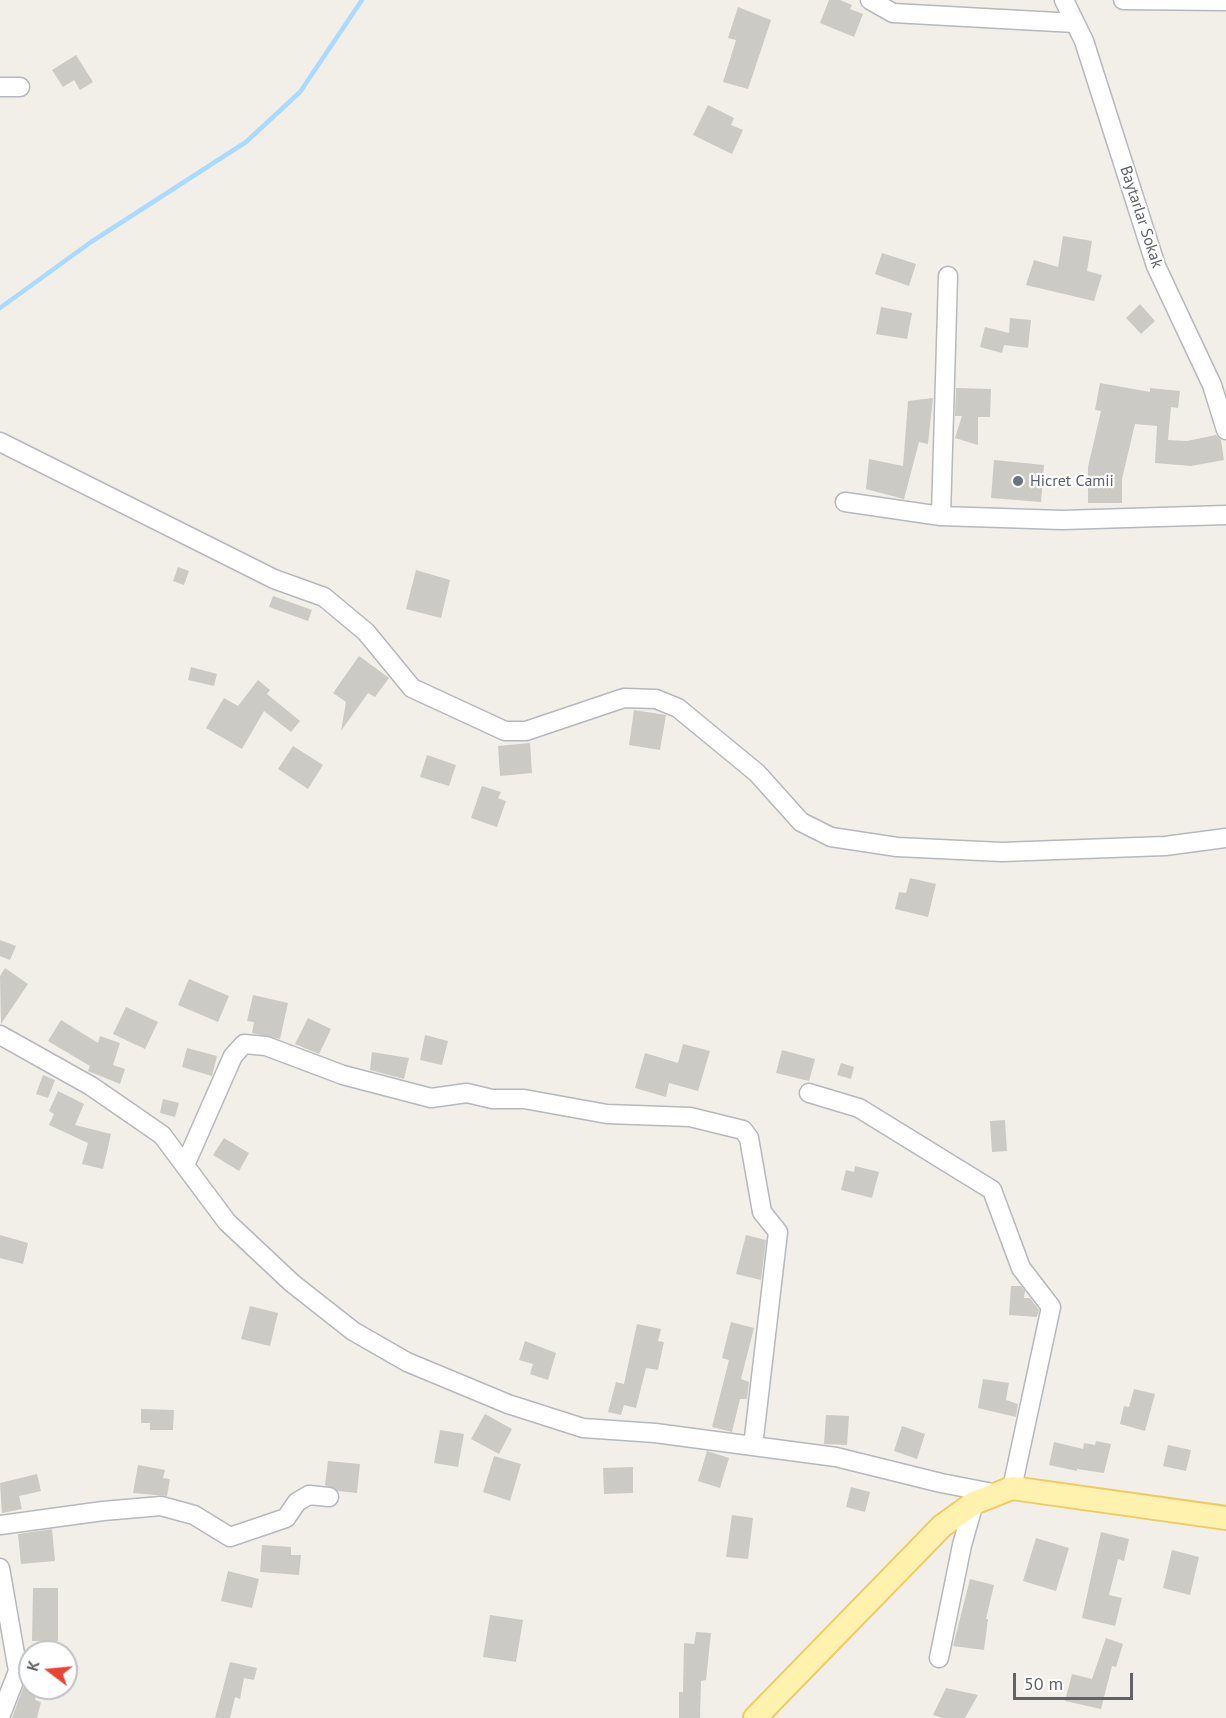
<!DOCTYPE html>
<style>
body{margin:0}
#map{position:relative;width:1226px;height:1718px;overflow:hidden;background:#f1efe8;font-family:"PT Sans",sans-serif}
canvas{display:block}
.north{position:absolute;left:18px;top:1640px;width:60px;height:60px;box-sizing:border-box;background:#fff;border:2px solid #bfc1c3;border-radius:50%;rotate:286deg;font-size:16px;font-weight:700;line-height:24px;text-align:center;color:#5f6368}
.north::after{content:'';display:block;margin:auto;width:21px;height:27px;background:#ea4335;clip-path:polygon(50% 0,100% 100%,50% 72%,0 100%)}
.scale{position:absolute;left:1013px;top:1673px;width:120px;height:27px;box-sizing:border-box;border:3px solid #5f6368;border-top:0;padding-left:8px;font-size:18px;line-height:21px;white-space:nowrap;color:#5f6368;-webkit-text-stroke:4px #fff;paint-order:stroke}
</style>
<div id="map">
<canvas width="1226" height="1718"></canvas>
<div class="north">K</div>
<div class="scale">50 m</div>
</div>
<script>
const c = document.querySelector('canvas').getContext('2d');
c.lineJoin = 'round';
function strokePath(path, color, width, dash) { c.strokeStyle = color; c.lineWidth = width; c.lineCap = dash ? 'butt' : 'round'; c.setLineDash(dash || []); c.stroke(path); }
function paint(path, color) { c.fillStyle = color; c.fill(path, 'evenodd'); }
function write(font, color, halo, rows, align = 'center') {
  c.font = font + ' "PT Sans",sans-serif'; c.lineWidth = 4.5; c.setLineDash([]); c.textBaseline = 'middle'; c.strokeStyle = halo; c.fillStyle = color; for (const [text, x, y, turn = 0] of rows) {
    c.save(); c.translate(x, y); c.rotate((+turn || 0) * Math.PI / 180); c.textAlign = isNaN(turn) ? turn : align; if (halo) c.strokeText(text, 0, 0); c.fillText(text, 0, 0); c.restore();
  }
}
const stream = new Path2D(`
 M 0,308 L 91,242 L 246,142 L 300,92 L 362,0`);
const building = new Path2D(`
 M 829,0 L 840,0 L 852,5 L 850,9 L 863,14 L 854,37 L 820,23 Z
 M 738,7 L 771,20 L 748,89 L 723,82 L 736,40 L 728,38 Z
 M 76,55 L 93,82 L 80,90 L 74,80 L 63,87 L 52,70 Z
 M 708,105 L 734,118 L 731,125 L 743,130 L 732,154 L 693,135 Z
 M 1063,236 L 1092,241 L 1087,271 L 1102,275 L 1094,301 L 1026,285 L 1034,260 L 1058,267 Z
 M 882,253 L 916,264 L 909,286 L 875,274 Z
 M 1140,304 L 1155,321 L 1141,334 L 1126,318 Z
 M 881,307 L 912,313 L 907,339 L 876,334 Z
 M 1010,318 L 1031,320 L 1028,348 L 1004,345 L 1002,353 L 980,347 L 985,327 L 1009,333 Z
 M 1100,383 L 1150,392 L 1150,388 L 1180,391 L 1178,408 L 1171,407 L 1168,440 L 1187,441 L 1216,435 L 1221,440 L 1224,460 L 1191,466 L 1155,463 L 1157,426 L 1135,424 L 1122,479 L 1122,503 L 1088,503 L 1088,467 L 1101,411 L 1095,410 Z
 M 956,388 L 991,389 L 990,417 L 978,417 L 978,445 L 955,438 L 962,416 L 955,416 Z
 M 933,398 L 928,444 L 919,442 L 904,499 L 866,489 L 869,459 L 903,466 L 908,401 Z
 M 994,460 L 1044,465 L 1041,502 L 991,498 Z
 M 178,567 L 189,571 L 184,585 L 173,581 Z
 M 416,570 L 450,580 L 441,618 L 406,609 Z
 M 273,596 L 312,610 L 308,621 L 269,607 Z
 M 359,656 L 389,678 L 375,697 L 368,693 L 341,731 L 346,702 L 333,693 Z
 M 191,667 L 217,674 L 214,686 L 188,680 Z
 M 258,680 L 270,690 L 267,694 L 300,721 L 291,732 L 264,711 L 242,749 L 206,728 L 224,698 L 238,706 Z
 M 634,710 L 666,715 L 660,750 L 629,745 Z
 M 530,743 L 532,773 L 500,776 L 498,746 Z
 M 293,746 L 323,765 L 308,789 L 278,769 Z
 M 427,755 L 456,765 L 449,786 L 420,777 Z
 M 482,786 L 501,792 L 498,798 L 506,801 L 497,827 L 471,818 Z
 M 910,878 L 936,884 L 928,917 L 895,909 L 899,892 L 906,893 Z
 M 0,940 L 16,946 L 10,960 L 0,956 Z
 M 5,968 L 28,984 L 1,1024 L 0,976 Z
 M 189,979 L 229,996 L 218,1022 L 178,1005 Z
 M 253,995 L 288,1003 L 280,1039 L 252,1033 L 254,1022 L 247,1021 Z
 M 126,1007 L 158,1022 L 145,1049 L 113,1034 Z
 M 308,1018 L 331,1029 L 319,1054 L 295,1044 Z
 M 61,1020 L 98,1043 L 100,1036 L 120,1043 L 113,1065 L 125,1069 L 120,1084 L 88,1071 L 90,1066 L 48,1041 Z
 M 425,1035 L 448,1041 L 442,1065 L 420,1060 Z
 M 683,1044 L 710,1051 L 698,1091 L 669,1083 L 666,1097 L 635,1088 L 645,1053 L 678,1063 Z
 M 187,1048 L 217,1056 L 212,1076 L 182,1067 Z
 M 782,1050 L 815,1059 L 809,1081 L 776,1073 Z
 M 372,1052 L 409,1058 L 404,1079 L 370,1070 Z
 M 841,1063 L 854,1067 L 851,1079 L 837,1075 Z
 M 43,1075 L 55,1080 L 48,1098 L 36,1094 Z
 M 58,1091 L 84,1104 L 75,1125 L 111,1134 L 103,1169 L 82,1164 L 88,1143 L 49,1125 L 54,1114 L 49,1111 Z
 M 163,1099 L 179,1103 L 175,1117 L 160,1113 Z
 M 1005,1120 L 1007,1151 L 992,1152 L 990,1121 Z
 M 224,1138 L 249,1153 L 239,1171 L 213,1155 Z
 M 855,1166 L 879,1172 L 872,1198 L 841,1190 L 846,1170 L 854,1172 Z
 M 0,1235 L 28,1243 L 23,1264 L 0,1258 Z
 M 746,1235 L 766,1240 L 761,1280 L 736,1274 Z
 M 1011,1286 L 1021,1286 L 1025,1291 L 1024,1298 L 1030,1298 L 1039,1310 L 1037,1317 L 1009,1315 Z
 M 250,1306 L 278,1313 L 270,1346 L 241,1339 Z
 M 731,1322 L 754,1328 L 741,1379 L 749,1382 L 747,1399 L 740,1399 L 732,1432 L 712,1427 L 729,1360 L 722,1358 Z
 M 637,1324 L 661,1329 L 658,1341 L 664,1342 L 658,1370 L 646,1368 L 636,1408 L 624,1405 L 621,1415 L 608,1412 L 616,1382 L 624,1384 Z
 M 525,1341 L 556,1353 L 548,1380 L 530,1374 L 533,1364 L 519,1360 Z
 M 983,1379 L 1009,1383 L 1006,1400 L 1018,1404 L 1016,1417 L 978,1408 Z
 M 1134,1389 L 1155,1394 L 1145,1431 L 1120,1424 L 1124,1406 L 1129,1407 Z
 M 141,1409 L 174,1410 L 173,1430 L 150,1430 L 150,1423 L 141,1423 Z
 M 485,1414 L 512,1429 L 499,1454 L 471,1439 Z
 M 826,1415 L 849,1416 L 847,1445 L 824,1444 Z
 M 902,1426 L 925,1434 L 917,1459 L 894,1451 Z
 M 440,1430 L 464,1434 L 458,1467 L 434,1463 Z
 M 1096,1441 L 1111,1444 L 1104,1473 L 1077,1469 L 1077,1471 L 1049,1465 L 1054,1442 L 1083,1449 L 1084,1443 L 1095,1445 Z
 M 1168,1445 L 1191,1450 L 1186,1471 L 1163,1466 Z
 M 707,1451 L 729,1458 L 720,1488 L 698,1481 Z
 M 494,1456 L 521,1464 L 510,1501 L 483,1492 Z
 M 328,1461 L 360,1464 L 357,1493 L 338,1491 L 325,1485 Z
 M 138,1465 L 165,1470 L 163,1478 L 170,1479 L 167,1496 L 133,1493 Z
 M 633,1467 L 633,1493 L 604,1494 L 603,1468 Z
 M 37,1474 L 41,1491 L 19,1496 L 22,1509 L 2,1513 L 0,1483 Z
 M 851,1487 L 870,1492 L 865,1512 L 846,1507 Z
 M 732,1515 L 753,1518 L 748,1559 L 726,1557 Z
 M 52,1529 L 55,1561 L 21,1564 L 18,1534 Z
 M 1101,1532 L 1129,1539 L 1124,1561 L 1118,1559 L 1109,1595 L 1122,1598 L 1115,1626 L 1082,1618 Z
 M 1036,1538 L 1069,1548 L 1056,1591 L 1023,1581 Z
 M 262,1545 L 291,1547 L 291,1555 L 301,1555 L 299,1575 L 260,1572 Z
 M 1172,1550 L 1199,1557 L 1190,1595 L 1163,1588 Z
 M 228,1571 L 259,1579 L 252,1608 L 221,1601 Z
 M 970,1579 L 994,1585 L 986,1619 L 988,1619 L 984,1650 L 953,1646 Z
 M 33,1588 L 58,1588 L 58,1641 L 32,1641 Z
 M 490,1615 L 523,1620 L 516,1662 L 483,1657 Z
 M 696,1632 L 711,1633 L 706,1680 L 701,1681 L 700,1718 L 679,1718 L 679,1692 L 683,1692 L 684,1643 L 694,1644 Z
 M 1106,1638 L 1123,1644 L 1116,1667 L 1112,1666 L 1101,1709 L 1065,1701 L 1072,1674 L 1092,1679 Z
 M 230,1662 L 257,1668 L 254,1680 L 244,1678 L 240,1699 L 235,1697 L 230,1718 L 215,1718 Z
 M 23,1688 L 37,1688 L 35,1700 L 41,1702 L 37,1718 L 12,1718 Z
 M 946,1688 L 978,1695 L 965,1718 L 943,1718 L 933,1715 Z`);
const minor = new Path2D(`
 M 870,0 L 893,13 L 1075,23
 M 1064,0 L 1084,41 L 1156,266 L 1212,385 L 1226,430
 M 1123,0 L 1226,1
 M 0,87 L 20,87
 M 0,442 L 274,579 L 324,597 L 366,632 L 412,688 L 505,731 L 526,731 L 624,698 L 656,699 L 678,708 L 757,773 L 801,822 L 831,837 L 897,847 L 1002,852 L 1165,846 L 1226,838
 M 845,502 L 941,516 L 1062,520 L 1226,515
 M 941,516 L 948,276
 M 0,1035 L 91,1086 L 162,1135 L 227,1222 L 292,1283 L 353,1331 L 407,1362 L 508,1404 L 583,1428 L 655,1433 L 836,1457 L 941,1483 L 998,1494
 M 809,1093 L 859,1108 L 992,1190 L 1021,1268 L 1051,1307 L 1012,1488
 M 185,1165 L 233,1056 L 244,1044 L 266,1046 L 343,1075 L 431,1098 L 467,1093 L 492,1099 L 524,1099 L 607,1114 L 690,1117 L 743,1130 L 749,1138 L 762,1212 L 778,1232 L 753,1446
 M 0,1525 L 103,1511 L 161,1506 L 194,1515 L 230,1537 L 286,1518 L 297,1502 L 309,1495 L 329,1497
 M 0,1568 L 18,1671 L 0,1717
 M 939,1658 L 962,1545 L 974,1503`);
const major = new Path2D(`
 M 755,1718 L 942,1526 L 974,1503 L 1012,1488 L 1226,1518`);
const markers = [
 [1018,481,6,"#6b7280"]
];
const streetNames = [
 ["Baytarlar Sokak",1141,217,72]
];
const worshipNames = [
 ["Hicret Camii",1030,481]
];
strokePath(stream, '#aadaff', 4.5);
paint(building, '#cccac5');
strokePath(minor, '#b5b8bc', 21);
strokePath(major, '#f2c960', 26);
strokePath(minor, '#fff', 18);
strokePath(major, '#fff2af', 22);
for (const [x, y, r, color] of markers) { const dot = new Path2D(); dot.arc(x, y, r, 0, 2 * Math.PI); c.fillStyle = color; c.fill(dot); strokePath(dot, '#fff', 2); }
write('16px', '#5f6368', '#fff', streetNames);
write('16px', '#5b616d', '#fff', worshipNames, 'left');
</script>
